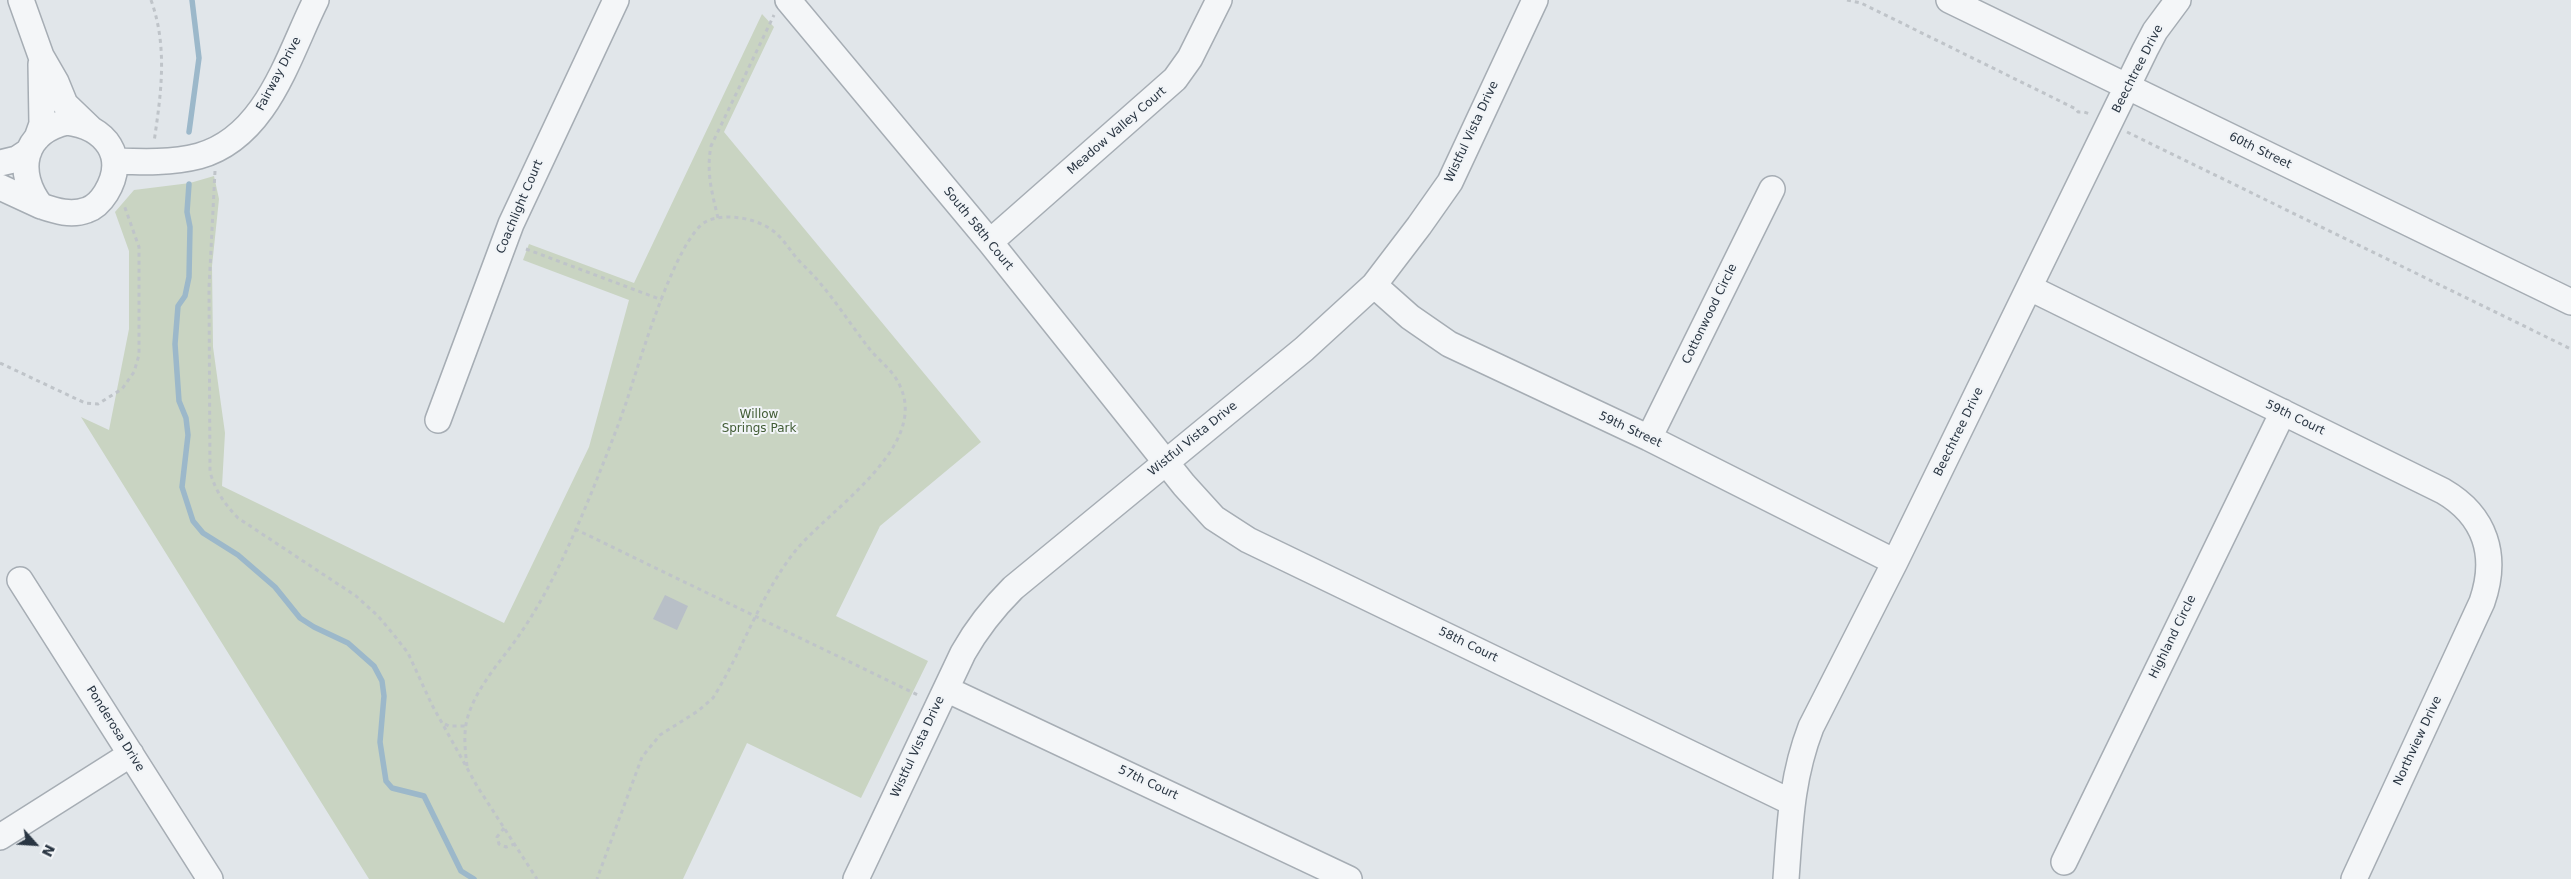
<!DOCTYPE html>
<style>
body{margin:0}
#map{position:relative;width:2571px;height:879px;overflow:hidden;background:#e1e6ea;font-family:"DejaVu Sans",sans-serif}
canvas{display:block}
.north{position:absolute;left:10px;top:819px;width:50px;height:50px;-webkit-text-stroke:4px #f1f4f7;paint-order:stroke;rotate:116deg;font-size:14px;font-weight:700;line-height:20px;text-align:center;color:#293542}
.north::after{content:'';display:block;margin:auto;width:18px;height:22px;background:#293542;clip-path:polygon(50% 0,100% 100%,50% 72%,0 100%)}
</style>
<div id="map">
<canvas width="2571" height="879"></canvas>
<div class="north">N</div>
</div>
<script>
const c = document.querySelector('canvas').getContext('2d');
c.lineJoin = 'round';
function paint(path, color) { c.fillStyle = color; c.fill(path, 'evenodd'); }
function strokePath(path, color, width, dash) { c.strokeStyle = color; c.lineWidth = width; c.lineCap = dash ? 'butt' : 'round'; c.setLineDash(dash || []); c.stroke(path); }
function write(font, color, halo, rows, align = 'center') {
  c.font = font + ' "DejaVu Sans",sans-serif'; c.lineWidth = 4; c.setLineDash([]); c.textBaseline = 'middle'; c.strokeStyle = halo; c.fillStyle = color; for (const [text, x, y, turn = 0] of rows) {
    c.save(); c.translate(x, y); c.rotate((+turn || 0) * Math.PI / 180); c.textAlign = isNaN(turn) ? turn : align; if (halo) c.strokeText(text, 0, 0); c.fillText(text, 0, 0); c.restore();
  }
}
const green = new Path2D(`
 M 762,14 L 774,27 L 724,132 L 981,442 L 880,526 L 836,616 L 928,661 L 861,798 L 747,743 L 683,879 L 369,879 L 81,417 L 109,430 L 129,329 L 129,251 L 115,212 L 134,190 L 190,183 L 214,176 L 219,199 L 212,266 L 213,347 L 225,433 L 222,486 L 504,623 L 589,447 L 629,300 L 523,260 L 529,244 L 634,283 Z`);
const stream = new Path2D(`
 M 189,132 L 199,58 L 192,0
 M 189,184 L 187,212 L 190,227 L 189,277 L 185,296 L 178,306 L 175,344 L 179,401 L 186,418 L 188,435 L 182,487 L 193,521 L 203,533 L 238,555 L 275,587 L 300,618 L 314,627 L 348,643 L 374,666 L 382,681 L 384,696 L 380,742 L 386,781 L 392,788 L 424,796 L 461,871 L 474,879`);
const building = new Path2D(`
 M 665,595 L 688,606 L 677,630 L 653,619 Z`);
const path = new Path2D(`
 M 151,0 C 168,47 161,94 154,142
 M 1847,0 L 1861,3 L 2076,109 L 2078,112 L 2084,112 L 2090,114
 M 2127,132 L 2571,349
 M 215,171 L 209,288 L 210,472 C 216,492 224,503 238,518 L 356,596 L 378,616 L 394,635 L 408,653 L 432,705 L 477,786 L 537,879
 M 718,218 C 712,193 706,172 711,146 L 774,15
 M 526,249 L 662,300
 M 0,363 L 85,403 L 98,404 L 122,389 L 134,372 L 139,355 L 139,247 L 124,205
 M 575,529 L 920,696
 M 445,724 L 449,726 L 466,726
 M 467,766 C 465,749 463,732 468,716 C 478,684 504,658 522,631 C 553,585 576,531 597,479 C 607,454 617,429 626,403 C 638,367 676,236 707,221 C 728,212 762,219 778,235 C 787,244 793,255 802,264 C 827,287 847,320 868,347 C 878,360 894,371 900,386 C 929,447 830,509 796,550 C 760,595 743,650 713,698 L 698,711 L 660,735 L 642,757 L 597,879
 M 504,828 L 497,837 L 499,844 L 506,847 L 515,844`);
const minor = new Path2D(`
 M 21,0 L 41,56 L 56,82 L 65,104 L 90,128
 M 788,0 L 990,242 L 1184,485 L 1214,518 L 1248,540 L 1791,802
 M 1949,0 L 2571,302
 M 67,122 C 106,127 128,157 106,193 C 101,201 96,207 87,210 C 71,216 56,211 41,206 C 15,173 22,132 67,122 Z
 M 37,138 L 42,124 L 41,64
 M 116,161 C 143,162 172,163 199,156 C 267,137 288,56 316,0
 M 0,163 L 17,159 L 29,151
 M 0,187 L 41,206
 M 990,242 L 1175,79 L 1190,58 L 1219,0
 M 1374,285 L 1410,317 L 1449,344 L 1649,438 L 1895,562
 M 2030,288 L 2443,491 C 2486,516 2498,556 2482,602 L 2354,879
 M 438,420 L 511,224 L 616,0
 M 1649,438 L 1772,189
 M 20,580 L 210,879
 M 946,689 L 1349,879
 M 0,837 L 131,754
 M 2064,862 L 2283,412
 M 856,879 L 963,653 C 977,628 993,608 1013,588 L 1304,349 L 1374,285 L 1419,226 L 1450,182 L 1535,0
 M 1786,879 C 1790,825 1791,779 1811,727 L 1895,562 L 2145,50 L 2155,31 L 2178,0`);
const streetNames = [
 ["Beechtree Drive",2138,69,-63],
 ["Fairway Drive",279,74,-62],
 ["Meadow Valley Court",1117,131,-41],
 ["Wistful Vista Drive",1472,132,-65],
 ["60th Street",2260,151,26],
 ["Coachlight Court",520,207,-67],
 ["South 58th Court",978,229,51],
 ["Cottonwood Circle",1710,314,-64],
 ["59th Court",2295,418,26],
 ["59th Street",1630,430,25],
 ["Beechtree Drive",1959,432,-64],
 ["Wistful Vista Drive",1193,439,-39],
 ["Highland Circle",2173,637,-64],
 ["58th Court",1468,645,26],
 ["Ponderosa Drive",115,729,58],
 ["Northview Drive",2418,741,-65],
 ["Wistful Vista Drive",918,747,-65],
 ["57th Court",1148,783,25]
];
const parkNames = [
 ["Willow",759,415],
 ["Springs Park",759,429]
];
paint(green, '#c9d4c2');
strokePath(stream, '#9cb8ca', 5.5);
paint(building, '#b8bfc7');
strokePath(minor, '#a6adb4', 28);
strokePath(path, '#bfc4c9', 3, [4, 4]);
strokePath(minor, '#f4f6f8', 25);
write('12px', '#293542', '#f1f4f7', streetNames);
write('12px', '#425d36', '#f1f4f7', parkNames);
</script>
